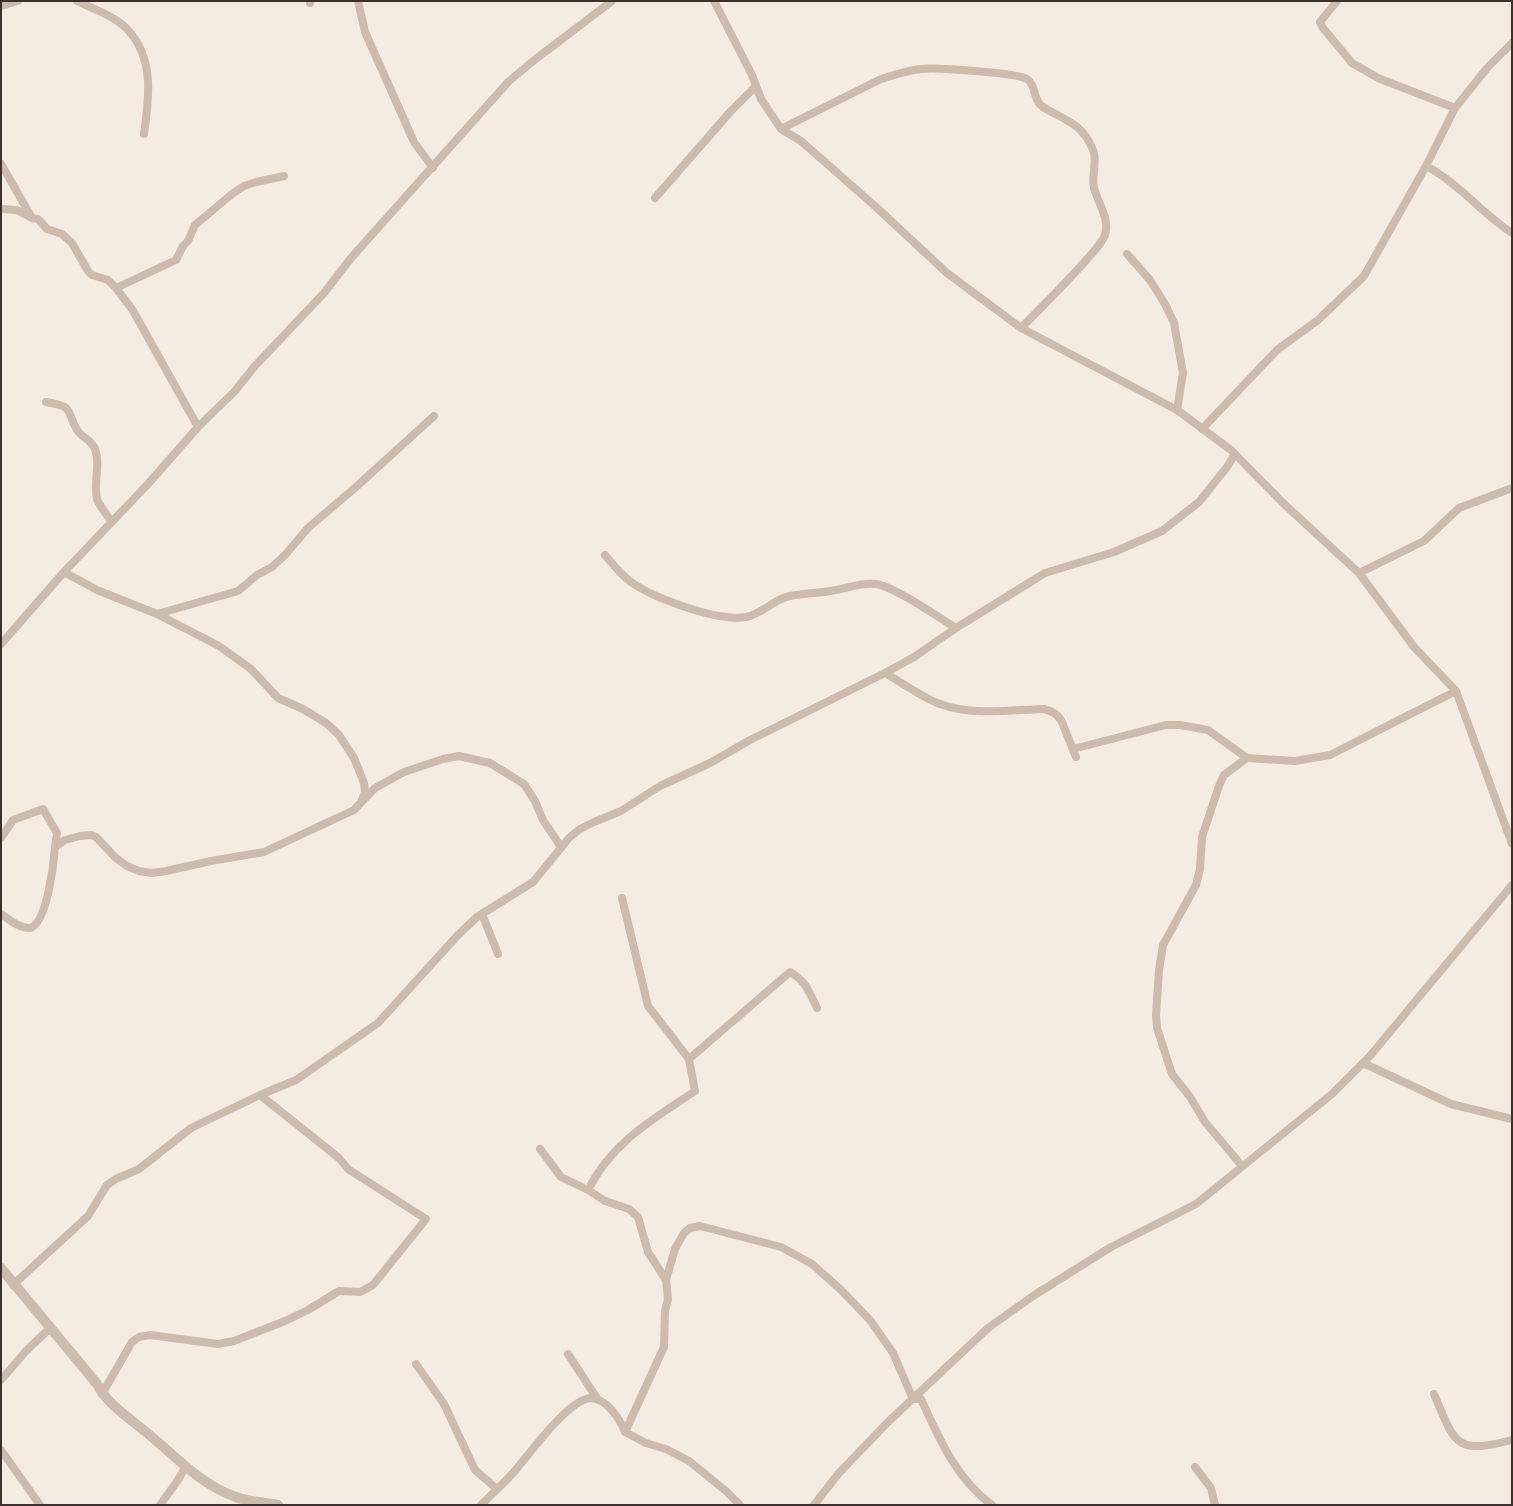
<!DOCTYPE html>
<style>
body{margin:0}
#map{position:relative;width:1513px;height:1506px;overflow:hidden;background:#f4ebe1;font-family:"Varela Round",sans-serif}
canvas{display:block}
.frame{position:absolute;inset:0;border:2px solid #3b302b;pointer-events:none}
</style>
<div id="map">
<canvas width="1513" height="1506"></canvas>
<div class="frame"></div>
</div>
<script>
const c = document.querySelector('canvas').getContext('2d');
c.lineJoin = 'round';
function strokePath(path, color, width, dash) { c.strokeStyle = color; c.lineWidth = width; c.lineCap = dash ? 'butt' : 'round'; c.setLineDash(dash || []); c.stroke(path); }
const minor = new Path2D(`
 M 77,1 C 93,9 115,16 127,29 C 155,58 149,99 144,134
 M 310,1 L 310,3
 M 358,1 L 365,32 L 414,142 L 433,168
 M 714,1 L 752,75 L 761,99 L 781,129 L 801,141 L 876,207 L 947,273 L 1021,328 L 1177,410 L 1231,450 L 1283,503 L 1359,573 L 1414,647 L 1456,691 L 1512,844
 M 1337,1 L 1320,22 L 1323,28 L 1352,63 L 1378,78 L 1455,108
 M 1,6 L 18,1
 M 781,129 L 881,79 C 894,75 908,70 921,69 C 935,67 1018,73 1027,79 C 1036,84 1033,101 1043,107 C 1066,121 1082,123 1093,150 C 1098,162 1091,176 1094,188 C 1098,203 1110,219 1105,235 C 1102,243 1094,251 1089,257 C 1067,282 1044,305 1021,328
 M 1,164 L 32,218
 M 1426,166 C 1459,183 1481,213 1512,233
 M 655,198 L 731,111 L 756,86
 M 1,209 L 17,210 L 32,218 L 38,219 L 47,229 L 62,234 L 72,243 L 88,271 L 92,275 L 108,280 L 116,288 L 132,309 L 198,427
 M 1127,254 L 1150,280 L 1165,304 L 1174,323 L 1183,373 L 1177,410
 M 116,288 L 176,260 L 183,246 L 188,241 L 195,225 L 232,194 L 244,186 L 256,182 L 284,176
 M 46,402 C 75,407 65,409 77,430 C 82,438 92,440 95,449 C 101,465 93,483 97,499 C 100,507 107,515 112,522
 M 1202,429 L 1277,350 L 1318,320 L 1364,276 L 1426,166 L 1455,108 L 1488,67 L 1512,43
 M 605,555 C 612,563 618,571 626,578 C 648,597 718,622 746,617 C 760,614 771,603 783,598 C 799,592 819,594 836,590 C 850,588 861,582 876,584 C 895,587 938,617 956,628
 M 64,572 L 97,590 L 157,614 L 219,646 L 251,669 L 278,698 L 303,709 L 326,723 L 339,735 L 354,758 L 364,783 L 365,792 L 362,800
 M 1359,573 L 1424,541 L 1459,508 L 1512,488
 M 157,614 L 238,591 L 257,575 L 272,567 L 285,555 L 308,528 L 356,487 L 434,416
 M 1,644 L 64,572 L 148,484 L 198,427 L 235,391 L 254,367 L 324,293 L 351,258 L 509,81 L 537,58 L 612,1
 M 885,673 C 903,683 921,697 940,704 C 973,716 1010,710 1044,709 C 1052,711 1057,714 1061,720 L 1076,757
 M 1073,749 L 1166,725 L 1180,725 L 1208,730 L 1247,758 L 1295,761 L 1330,755 L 1456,691
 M 1,838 L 13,820 L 43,809 L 57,833 L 55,847
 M 1,914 C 8,919 20,929 30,928 C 47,924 54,862 55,847 L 65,840 L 80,836 L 91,835 L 96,837 L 116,858 L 127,866 L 139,871 L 152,873 L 166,871 L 211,861 L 264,852 L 354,810 L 375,788 L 404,772 L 443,759 L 459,756 L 490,763 L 524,784 L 535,801 L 543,820 L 561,847
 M 482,914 L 498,954
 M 689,1059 L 790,972 C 806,981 809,992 817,1008
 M 1363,1063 L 1451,1104 L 1512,1119
 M 540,1149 L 561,1177 L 588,1190 L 605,1201 L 629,1209 L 638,1217 L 648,1252 L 666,1280
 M 1242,1166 L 1205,1122 L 1190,1097 L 1172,1074 L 1157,1028 L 1156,1015 L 1159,970 L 1163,945 L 1196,885 L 1200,869 L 1202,837 L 1219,786 L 1224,775 L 1247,758
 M 588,1190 C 612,1142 652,1120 695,1091 L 689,1059 L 648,1006 L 622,898
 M 13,1285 L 88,1216 L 107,1185 L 116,1179 L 139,1169 L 191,1128 L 260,1095 L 296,1080 L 378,1023 L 458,935 L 477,917 L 533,882 L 569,838 L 580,829 L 594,822 L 621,811 L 660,786 L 710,763 L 750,740 L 885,673 L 914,657 L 956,628 L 1045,573 L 1114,552 L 1162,531 L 1199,502 L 1227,467 L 1235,454
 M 568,1354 L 598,1400
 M 416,1364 L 444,1404 L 475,1470 L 497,1489
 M 1,1380 L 26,1351 L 50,1328
 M 102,1394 L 132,1342 L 139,1337 L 150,1335 L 218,1344 L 234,1341 L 285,1321 L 308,1310 L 339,1291 L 360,1292 L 373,1285 L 426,1219 L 348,1169 L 339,1158 L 260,1095
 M 1434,1394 C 1455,1443 1454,1455 1512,1440
 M 625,1432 L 664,1347 L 665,1311 L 668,1299 L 666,1280 L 675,1249 L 684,1233 L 690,1228 L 700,1226 L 781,1247 L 812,1264 L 840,1289 L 870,1320 L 893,1353 L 913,1399 L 921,1399 C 939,1438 956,1479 992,1505
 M 1,1450 L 40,1505
 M 1195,1467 L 1211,1488 L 1215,1505
 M 160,1505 L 178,1480 L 186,1466
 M 481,1505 C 492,1494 504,1483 514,1472 C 529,1455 568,1399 591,1398 C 606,1398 620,1419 625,1432 L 646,1443 L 666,1449 L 689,1461 L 726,1491 L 740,1505
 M 814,1505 L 839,1473 L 887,1423 L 988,1328 L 1033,1296 L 1111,1247 L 1196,1204 L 1332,1094 L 1370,1056 L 1512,885`);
const tertiary = new Path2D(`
 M 1,1268 L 97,1384 C 107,1404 129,1418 146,1432 C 174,1455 202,1486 236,1497 C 249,1502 265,1502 278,1505`);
strokePath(minor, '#cdbbac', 8);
strokePath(tertiary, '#cdbbac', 10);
</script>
